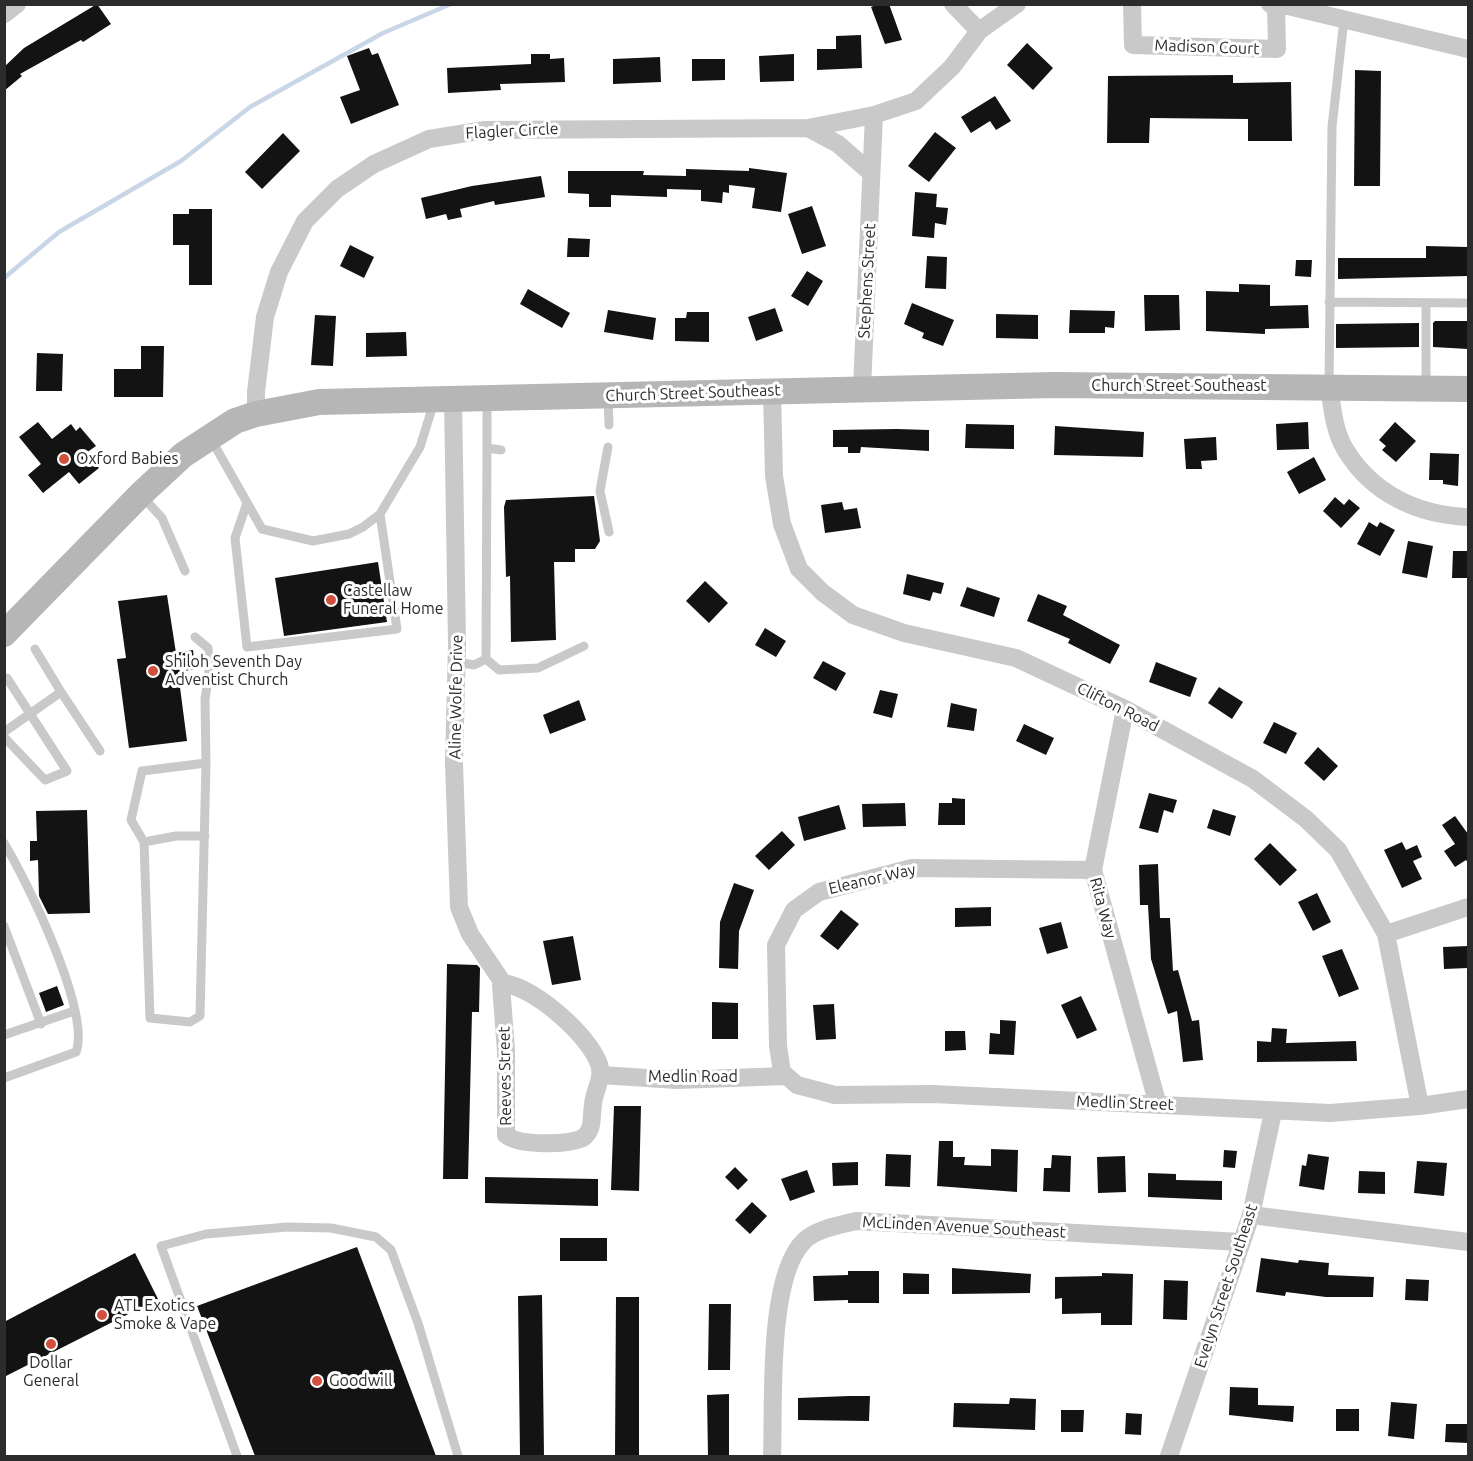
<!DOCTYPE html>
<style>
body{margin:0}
#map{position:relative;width:1473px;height:1461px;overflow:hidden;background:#fff;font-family:Ubuntu,sans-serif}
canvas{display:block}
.frame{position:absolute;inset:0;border:6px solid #2c2c2c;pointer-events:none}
</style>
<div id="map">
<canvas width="1473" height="1461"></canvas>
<div class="frame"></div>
</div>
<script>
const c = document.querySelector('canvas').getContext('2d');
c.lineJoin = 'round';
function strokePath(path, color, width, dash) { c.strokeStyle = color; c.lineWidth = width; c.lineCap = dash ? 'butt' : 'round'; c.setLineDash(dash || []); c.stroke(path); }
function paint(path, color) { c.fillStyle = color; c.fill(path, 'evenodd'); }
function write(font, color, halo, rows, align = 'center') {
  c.font = font + ' Ubuntu,sans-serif'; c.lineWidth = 6; c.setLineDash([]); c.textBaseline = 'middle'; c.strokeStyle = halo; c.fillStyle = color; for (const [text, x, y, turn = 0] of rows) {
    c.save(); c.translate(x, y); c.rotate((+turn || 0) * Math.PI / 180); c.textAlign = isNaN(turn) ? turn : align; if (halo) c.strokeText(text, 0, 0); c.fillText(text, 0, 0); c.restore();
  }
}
const stream = new Path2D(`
 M 4,278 L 59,232 L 181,161 L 250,107 L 383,33 L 451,4`);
const building = new Path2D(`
 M 97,4 L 111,24 L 83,42 L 81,40 L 20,74 L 22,76 L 4,91 L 4,67 L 24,48 Z
 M 878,4 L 889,4 L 902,40 L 885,44 L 871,7 Z
 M 861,35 L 862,68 L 817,70 L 817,49 L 836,49 L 836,36 Z
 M 1027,43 L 1053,68 L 1033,90 L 1007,65 Z
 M 369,48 L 372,55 L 378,53 L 399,105 L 351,124 L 340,97 L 360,90 L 347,56 Z
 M 531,54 L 550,54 L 550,59 L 564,58 L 565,82 L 500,84 L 501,90 L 448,93 L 447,68 L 531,64 Z
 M 794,54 L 794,81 L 760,82 L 759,56 Z
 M 660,57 L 661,82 L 613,84 L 613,59 Z
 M 692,59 L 725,59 L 725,80 L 692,81 Z
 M 1355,70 L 1381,71 L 1380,186 L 1354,186 Z
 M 1233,75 L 1233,83 L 1291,82 L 1292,141 L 1248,141 L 1248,119 L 1150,118 L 1149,143 L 1107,143 L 1108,76 Z
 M 995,96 L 1011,121 L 996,130 L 990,121 L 971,133 L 961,117 Z
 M 935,132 L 956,148 L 929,182 L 908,166 Z
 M 283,133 L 300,151 L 262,189 L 245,172 Z
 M 749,168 L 787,173 L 781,212 L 752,208 L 755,188 L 729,185 L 729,193 L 723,192 L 722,203 L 701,201 L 701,190 L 667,189 L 667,197 L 611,195 L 611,207 L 589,207 L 589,194 L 568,193 L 568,171 L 644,171 L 643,175 L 686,176 L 686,169 L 749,171 Z
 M 541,176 L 545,197 L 495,205 L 494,201 L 460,209 L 462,217 L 448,220 L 446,214 L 426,219 L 421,198 L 472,186 Z
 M 915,192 L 937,194 L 936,207 L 948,208 L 946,225 L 935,223 L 934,238 L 912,236 Z
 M 812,206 L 826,246 L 802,254 L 788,214 Z
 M 189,209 L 212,209 L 212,285 L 189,285 L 189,245 L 173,245 L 173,214 L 189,214 Z
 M 568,238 L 590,239 L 589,257 L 567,257 Z
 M 350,245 L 374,257 L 364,278 L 340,266 Z
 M 1426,246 L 1468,247 L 1468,276 L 1338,279 L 1338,258 L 1426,258 Z
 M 927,256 L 947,257 L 946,289 L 925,288 Z
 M 1296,260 L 1312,260 L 1311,277 L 1295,276 Z
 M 807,271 L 823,281 L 808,306 L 791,296 Z
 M 1239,284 L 1270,285 L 1270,306 L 1308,305 L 1309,328 L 1265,329 L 1265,334 L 1206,331 L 1206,291 L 1239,292 Z
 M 528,289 L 570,313 L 562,328 L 520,304 Z
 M 1144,295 L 1179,295 L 1180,330 L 1145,331 Z
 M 912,303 L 954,320 L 943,346 L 922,338 L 924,333 L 904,324 Z
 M 775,308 L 783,331 L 756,341 L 748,317 Z
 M 608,310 L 656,318 L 653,340 L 604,332 Z
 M 1070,310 L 1115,311 L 1114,328 L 1105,327 L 1105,333 L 1069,333 Z
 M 687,312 L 709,312 L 709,342 L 675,341 L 675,318 L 686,318 Z
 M 996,314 L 1038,315 L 1038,339 L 996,338 Z
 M 315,315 L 336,316 L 333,366 L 311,365 Z
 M 1435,321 L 1468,321 L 1468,349 L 1433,347 L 1433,323 Z
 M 1419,323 L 1419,347 L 1336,348 L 1336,324 Z
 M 406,332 L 407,356 L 366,357 L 366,333 Z
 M 141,346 L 164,346 L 163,397 L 114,397 L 114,369 L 141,369 Z
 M 37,353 L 63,354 L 62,391 L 36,391 Z
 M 38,422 L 52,439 L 71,424 L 76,431 L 80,427 L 96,446 L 86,453 L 99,468 L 79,484 L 69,472 L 43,493 L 28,475 L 41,464 L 19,437 Z
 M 1308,422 L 1309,449 L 1277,450 L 1276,424 Z
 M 1395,422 L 1416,441 L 1396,462 L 1382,450 L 1386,446 L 1379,440 Z
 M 966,424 L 1014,425 L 1014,449 L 965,448 Z
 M 1055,426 L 1144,432 L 1143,457 L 1054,455 Z
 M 897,429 L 929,430 L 929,451 L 861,447 L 860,453 L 848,453 L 848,447 L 833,447 L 833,430 Z
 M 1216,437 L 1217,460 L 1201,461 L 1202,469 L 1186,469 L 1184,439 Z
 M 1430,453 L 1459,454 L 1458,486 L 1443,484 L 1443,480 L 1429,480 Z
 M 1314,457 L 1326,480 L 1299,494 L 1287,472 Z
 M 594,496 L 600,541 L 595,549 L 575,549 L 575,562 L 554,562 L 556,640 L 511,642 L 510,576 L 506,577 L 504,507 L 506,500 Z
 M 1335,497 L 1344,505 L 1349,499 L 1360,508 L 1341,528 L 1323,511 Z
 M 842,502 L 844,510 L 857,508 L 861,528 L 825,533 L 821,505 Z
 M 1369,522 L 1377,527 L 1380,522 L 1395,530 L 1380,556 L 1357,544 Z
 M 1408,541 L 1433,546 L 1427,578 L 1402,573 Z
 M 1453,551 L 1468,551 L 1468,578 L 1452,578 Z
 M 378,562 L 387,622 L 284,636 L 275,578 Z
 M 907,574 L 944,583 L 941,594 L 933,592 L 930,601 L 903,594 Z
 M 705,581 L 728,603 L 709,623 L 686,601 Z
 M 967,587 L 1000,598 L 994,617 L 960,606 Z
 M 1038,594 L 1067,606 L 1063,615 L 1120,645 L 1110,664 L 1068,643 L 1070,639 L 1027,621 Z
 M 167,595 L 176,653 L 193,650 L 195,669 L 178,672 L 187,741 L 129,748 L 117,659 L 126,658 L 118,601 Z
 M 765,628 L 786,641 L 776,657 L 755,645 Z
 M 823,661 L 846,673 L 836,691 L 813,678 Z
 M 1156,662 L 1197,678 L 1190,697 L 1149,682 Z
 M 1219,687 L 1243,702 L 1232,719 L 1208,703 Z
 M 880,690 L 898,694 L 892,718 L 873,713 Z
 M 579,700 L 586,720 L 550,734 L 543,715 Z
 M 951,703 L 977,709 L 974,731 L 947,727 Z
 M 1274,722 L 1297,733 L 1286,754 L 1263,743 Z
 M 1024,724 L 1054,738 L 1046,755 L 1016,741 Z
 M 1318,747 L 1338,766 L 1324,781 L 1304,763 Z
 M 1149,793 L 1177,800 L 1173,813 L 1164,810 L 1158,833 L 1139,828 Z
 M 952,798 L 965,799 L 965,825 L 938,825 L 939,803 L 952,803 Z
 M 905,803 L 906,826 L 863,827 L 862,804 Z
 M 839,805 L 846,829 L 804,841 L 798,817 Z
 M 1213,809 L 1236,816 L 1230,836 L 1207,828 Z
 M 87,810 L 90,913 L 48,914 L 39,896 L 38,860 L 30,861 L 30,841 L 37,841 L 36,811 Z
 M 1455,816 L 1468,834 L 1468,863 L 1466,860 L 1455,867 L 1444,851 L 1455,844 L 1442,825 Z
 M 782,831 L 795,845 L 769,870 L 755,856 Z
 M 1402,842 L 1406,850 L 1417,845 L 1422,857 L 1413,861 L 1422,879 L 1402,888 L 1384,850 Z
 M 1270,843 L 1297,870 L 1280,886 L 1254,859 Z
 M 1158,864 L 1160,918 L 1170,918 L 1173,971 L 1178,970 L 1192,1021 L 1199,1020 L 1203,1060 L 1183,1062 L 1177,1011 L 1168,1014 L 1151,959 L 1148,905 L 1140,905 L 1139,865 Z
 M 734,883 L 754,890 L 739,931 L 738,969 L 719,968 L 720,922 Z
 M 1317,893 L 1331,922 L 1313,931 L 1298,902 Z
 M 991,907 L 991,926 L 955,927 L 955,908 Z
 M 841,910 L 859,924 L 838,950 L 820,936 Z
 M 1061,922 L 1068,948 L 1047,954 L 1039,928 Z
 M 573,936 L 581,980 L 552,985 L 543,941 Z
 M 1468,946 L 1468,968 L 1444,969 L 1443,947 Z
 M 1342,949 L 1359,989 L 1339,997 L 1322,956 Z
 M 447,964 L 477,965 L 480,968 L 479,1012 L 472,1012 L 468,1179 L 443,1179 Z
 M 57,986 L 64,1005 L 46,1012 L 39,993 Z
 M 1081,996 L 1097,1030 L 1077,1039 L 1061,1005 Z
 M 712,1002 L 738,1003 L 738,1039 L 712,1039 Z
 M 834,1004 L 836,1039 L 816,1040 L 813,1005 Z
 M 1000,1020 L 1016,1021 L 1014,1055 L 989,1054 L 990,1033 L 1000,1034 Z
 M 1272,1028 L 1287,1029 L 1286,1043 L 1356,1041 L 1357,1061 L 1257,1062 L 1257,1041 L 1271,1042 Z
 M 945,1031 L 965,1031 L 966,1050 L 945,1051 Z
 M 614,1106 L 641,1106 L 639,1191 L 611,1190 Z
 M 939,1141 L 953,1141 L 953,1157 L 965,1157 L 964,1165 L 991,1166 L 991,1149 L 1018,1150 L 1017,1192 L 937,1186 Z
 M 1224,1150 L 1237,1151 L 1235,1168 L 1223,1167 Z
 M 886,1154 L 911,1155 L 910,1187 L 885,1186 Z
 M 1308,1154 L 1329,1157 L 1324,1190 L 1299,1186 L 1302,1165 L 1306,1166 Z
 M 1052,1155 L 1071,1156 L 1070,1192 L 1043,1191 L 1044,1168 L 1051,1168 Z
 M 1125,1156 L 1126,1192 L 1098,1193 L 1097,1157 Z
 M 1417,1161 L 1447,1163 L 1444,1196 L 1414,1193 Z
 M 858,1162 L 858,1185 L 833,1186 L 832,1163 Z
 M 735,1167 L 748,1180 L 738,1190 L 725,1177 Z
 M 807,1170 L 815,1192 L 790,1201 L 781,1179 Z
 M 1359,1171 L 1385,1172 L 1385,1194 L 1358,1193 Z
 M 1148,1173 L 1176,1174 L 1176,1180 L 1222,1181 L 1222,1200 L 1148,1197 Z
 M 485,1177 L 598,1179 L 598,1206 L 485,1203 Z
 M 752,1202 L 767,1216 L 750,1234 L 735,1220 Z
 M 560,1238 L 607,1238 L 607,1261 L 560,1261 Z
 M 357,1247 L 436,1456 L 255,1456 L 197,1306 Z
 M 135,1253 L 158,1299 L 4,1377 L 4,1322 Z
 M 1261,1258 L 1298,1263 L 1299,1260 L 1329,1263 L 1328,1275 L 1374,1277 L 1373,1297 L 1326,1297 L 1286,1292 L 1285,1296 L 1256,1292 Z
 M 952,1268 L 1031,1274 L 1030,1293 L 952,1294 Z
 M 848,1271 L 879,1271 L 879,1303 L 848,1303 L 848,1300 L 814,1301 L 813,1276 L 848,1275 Z
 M 903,1273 L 929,1274 L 929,1294 L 903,1294 Z
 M 1102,1273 L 1133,1274 L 1132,1325 L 1101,1325 L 1101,1313 L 1062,1314 L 1062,1298 L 1055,1299 L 1055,1277 L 1102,1276 Z
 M 1406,1279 L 1429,1280 L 1428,1301 L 1405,1300 Z
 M 1164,1280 L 1188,1281 L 1187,1320 L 1163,1319 Z
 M 542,1295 L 544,1456 L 520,1456 L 518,1296 Z
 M 616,1297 L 639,1297 L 639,1456 L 615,1456 Z
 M 709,1304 L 731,1304 L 730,1370 L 708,1370 Z
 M 1230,1387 L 1258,1388 L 1258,1405 L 1294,1406 L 1293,1422 L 1229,1415 Z
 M 729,1394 L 729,1456 L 708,1456 L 707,1395 Z
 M 849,1396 L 870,1396 L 869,1421 L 798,1420 L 798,1398 Z
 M 1010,1398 L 1036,1399 L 1035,1430 L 953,1427 L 954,1403 L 1009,1404 Z
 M 1391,1402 L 1417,1404 L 1414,1439 L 1388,1436 Z
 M 1336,1409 L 1359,1409 L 1359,1431 L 1336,1431 Z
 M 1061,1410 L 1084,1410 L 1083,1432 L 1061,1432 Z
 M 1126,1413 L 1142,1414 L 1141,1435 L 1125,1434 Z
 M 1446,1424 L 1468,1424 L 1468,1443 L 1445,1442 Z`);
const lane = new Path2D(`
 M 1329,302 L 1468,303
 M 1426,303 L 1426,385
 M 1329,385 L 1332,127 L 1344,19
 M 608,398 L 609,425
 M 487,400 L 487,448 L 501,450
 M 211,439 L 262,529 L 313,541 L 349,534 L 363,527 L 380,514 L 420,447 L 434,402
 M 608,447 L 600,491 L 609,532
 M 487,448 L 486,659 L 499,670 L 538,668 L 584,646
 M 142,496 L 162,518 L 185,571
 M 247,503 L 235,538 L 247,647 L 397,629 L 380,514
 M 35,649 L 61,692
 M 457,662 L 474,665 L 486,659
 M 4,732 L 61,692 L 100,751
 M 4,737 L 45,780 L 67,771 L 7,678
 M 205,836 L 176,836 L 144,842 L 150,1018 L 190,1022 L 200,1016 L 206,763
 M 144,842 L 131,820 L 142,771 L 206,763 L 205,699 L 209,673 L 208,648 L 195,637
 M 4,843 C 27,881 91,1012 76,1052 L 4,1078
 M 4,926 L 41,1024
 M 4,1035 L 74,1011
 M 237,1456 L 161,1246 L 206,1234 L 287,1227 L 331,1228 L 376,1237 L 391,1250 L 418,1323 L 458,1456`);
const street = new Path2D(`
 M 953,4 L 979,31
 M 1132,4 L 1133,45 L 1277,49 L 1276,5
 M 1270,4 L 1288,6 L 1468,49
 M 4,14 L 17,4
 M 808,128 L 838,144 L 871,173
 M 1329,386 C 1332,406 1334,431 1345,449 C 1372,494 1418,515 1468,517
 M 862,388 L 874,115
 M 772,391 L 774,476 L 782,524 L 799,569 L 822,592 L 853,615 L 904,633 L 1016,658 L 1125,709 L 1253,779 L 1306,819 L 1338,850 L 1386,934 L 1420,1106
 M 453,399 L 457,644 L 454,763 L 459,907 L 470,934 L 503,983
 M 256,414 L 256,392 L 265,317 L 279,272 L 305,221 L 337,189 L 374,164 L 429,139 L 485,130 L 808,128 L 874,115 L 916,101 L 952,67 L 979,31 L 1017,4
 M 1125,709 L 1093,870 L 1158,1105
 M 1093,870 L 912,868 L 819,892 L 794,910 L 776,945 L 778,1046 L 782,1072 L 797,1085 L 835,1095 L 933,1094 L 1330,1113 L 1420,1106 L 1468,1099
 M 1386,934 L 1468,907
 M 503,983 C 535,988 588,1034 599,1064 C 604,1078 594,1091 593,1104 C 591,1117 594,1130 583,1138 C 567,1145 519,1146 506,1135 L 506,1051 L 501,985 Z
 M 601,1075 L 677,1080 L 786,1076
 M 1251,1215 L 1468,1242
 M 772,1456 C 774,1404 767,1277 804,1241 C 816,1229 840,1225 856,1221 L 1241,1242
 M 1169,1456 L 1251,1215 L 1273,1112`);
const secondary = new Path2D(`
 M 4,634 L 141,494 L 183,455 L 235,421 L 256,414 L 319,402 L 1054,385 L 1468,389`);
const markers = [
 [64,459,6,"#d24f3f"],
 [331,600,6,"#d24f3f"],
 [153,671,6,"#d24f3f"],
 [102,1315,6,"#d24f3f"],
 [51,1344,6,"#d24f3f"],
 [317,1381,6,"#d24f3f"]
];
const streetNames = [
 ["Madison Court",1207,47,2],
 ["Flagler Circle",512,131,-3],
 ["Stephens Street",867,281,-87],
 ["Church Street Southeast",1179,386],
 ["Church Street Southeast",693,393,-2],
 ["Aline Wolfe Drive",456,697,-89],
 ["Clifton Road",1118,707,27],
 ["Eleanor Way",872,879,-13],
 ["Rita Way",1103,908,75],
 ["Reeves Street",505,1076,-91],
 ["Medlin Road",693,1077],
 ["Medlin Street",1125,1103,2],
 ["McLinden Avenue Southeast",964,1227,3],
 ["Evelyn Street Southeast",1226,1286,-72]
];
const poiNames = [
 ["Oxford Babies",76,459],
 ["Castellaw",343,591],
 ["Funeral Home",343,609],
 ["Shiloh Seventh Day",165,662],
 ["Adventist Church",165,680],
 ["ATL Exotics",114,1306],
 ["Smoke & Vape",114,1324],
 ["Dollar",51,1363,"center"],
 ["General",51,1381,"center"],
 ["Goodwill",329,1381]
];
strokePath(stream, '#c9d6e7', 4.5);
paint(building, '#131313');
strokePath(lane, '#c9c9c9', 9);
strokePath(street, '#c9c9c9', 18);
strokePath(secondary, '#b6b6b6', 26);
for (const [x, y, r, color] of markers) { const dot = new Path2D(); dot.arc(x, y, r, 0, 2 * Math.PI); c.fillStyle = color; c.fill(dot); strokePath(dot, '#fff', 2); }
write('16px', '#2c2c2c', '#fff', streetNames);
write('16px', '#2c2c2c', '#fff', poiNames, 'left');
</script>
